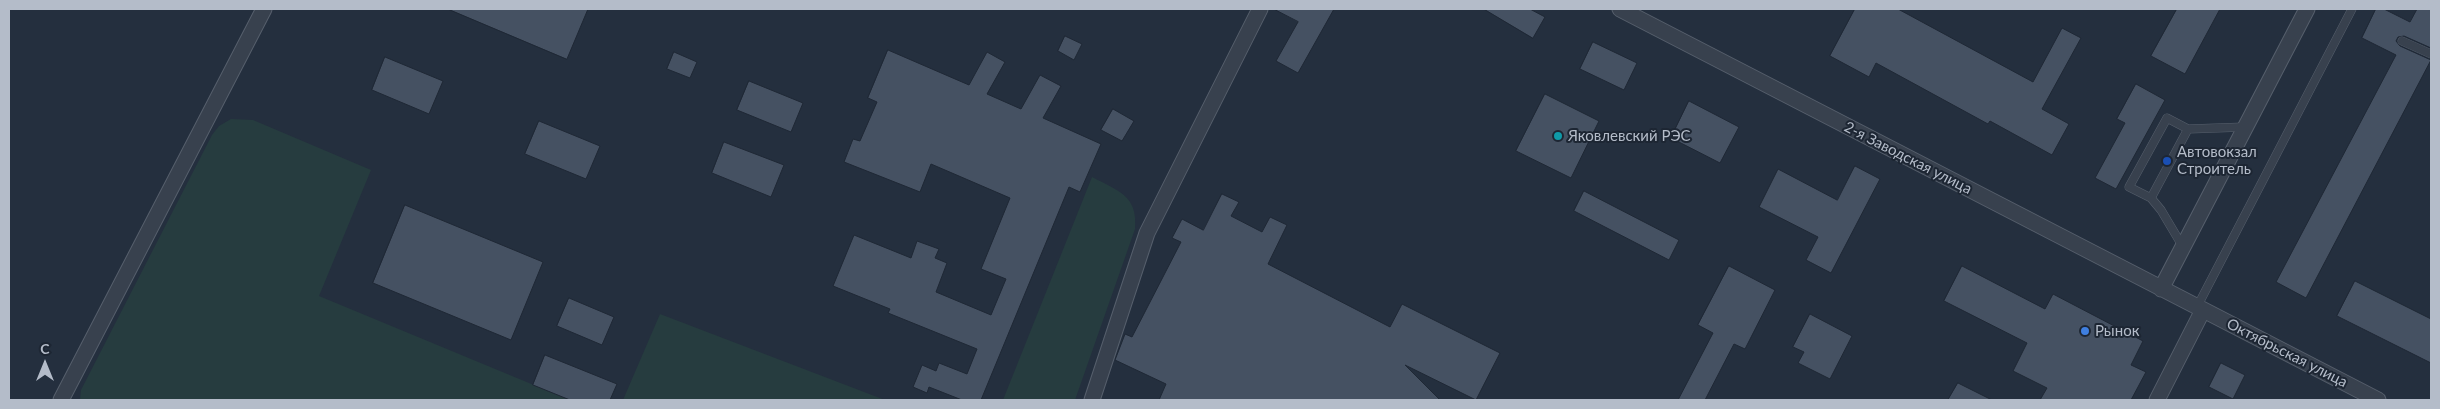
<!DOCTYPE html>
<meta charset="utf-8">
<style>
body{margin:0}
#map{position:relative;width:2440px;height:409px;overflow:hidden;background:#242f3e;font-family:Lato,sans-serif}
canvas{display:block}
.frame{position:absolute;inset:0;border:10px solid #b4bcc9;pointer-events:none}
.north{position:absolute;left:20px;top:339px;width:50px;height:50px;-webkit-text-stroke:4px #1d2633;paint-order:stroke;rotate:0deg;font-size:14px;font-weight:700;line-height:20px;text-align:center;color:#b4bcc9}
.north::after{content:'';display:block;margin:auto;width:18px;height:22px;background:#b4bcc9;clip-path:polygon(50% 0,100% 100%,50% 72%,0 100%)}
</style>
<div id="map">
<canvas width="2440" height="409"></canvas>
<div class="frame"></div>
<div class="north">С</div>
</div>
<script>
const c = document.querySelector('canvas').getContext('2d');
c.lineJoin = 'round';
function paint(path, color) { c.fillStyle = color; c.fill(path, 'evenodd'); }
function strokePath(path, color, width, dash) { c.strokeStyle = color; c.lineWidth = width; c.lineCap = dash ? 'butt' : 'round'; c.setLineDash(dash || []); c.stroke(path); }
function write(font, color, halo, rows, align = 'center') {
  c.font = font + ' Lato,sans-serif'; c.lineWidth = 4; c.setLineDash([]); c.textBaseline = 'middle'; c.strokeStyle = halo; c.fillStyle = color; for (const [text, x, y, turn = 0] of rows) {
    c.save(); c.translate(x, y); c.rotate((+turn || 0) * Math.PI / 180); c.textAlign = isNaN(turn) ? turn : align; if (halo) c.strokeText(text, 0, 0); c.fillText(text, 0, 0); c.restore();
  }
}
const green = new Path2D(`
 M 231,119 L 253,120 L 371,170 L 319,296 L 570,400 L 80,400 L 81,390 L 212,135 L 219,126 Z
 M 1092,177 C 1118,191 1138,195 1135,229 L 1075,400 L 1003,400 Z
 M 660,314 L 885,400 L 623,400 Z`);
const building = new Path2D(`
 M 448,9 L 588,9 L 567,59 Z
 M 1274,9 L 1334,9 L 1298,73 L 1276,61 L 1298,22 Z
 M 1484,9 L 1530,9 L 1545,17 L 1533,38 Z
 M 1855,9 L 1898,9 L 2033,82 L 2062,28 L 2081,38 L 2042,109 L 2069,124 L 2052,155 L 1990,121 L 1988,124 L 1876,63 L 1869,77 L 1830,56 Z
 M 2177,9 L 2220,9 L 2185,74 L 2151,56 Z
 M 2376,9 L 2384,9 L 2410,22 L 2417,9 L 2431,9 L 2431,48 L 2404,36 L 2398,37 L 2396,41 L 2400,46 L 2431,60 L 2306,298 L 2276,282 L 2396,55 L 2362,38 Z
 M 1065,36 L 1082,44 L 1074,60 L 1058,51 Z
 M 1593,42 L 1637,63 L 1624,90 L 1580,69 Z
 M 888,50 L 969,85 L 987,52 L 1005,62 L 987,94 L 1021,109 L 1040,75 L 1061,86 L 1043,118 L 1101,144 L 1080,192 L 1069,187 L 981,400 L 962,400 L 929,387 L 927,393 L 913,387 L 922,365 L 936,371 L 939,363 L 967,374 L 977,349 L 888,313 L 890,309 L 833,286 L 854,235 L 911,258 L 917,241 L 939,249 L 935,258 L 947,263 L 936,292 L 991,315 L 1006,279 L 981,269 L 1010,198 L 931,164 L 920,192 L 844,162 L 853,139 L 860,141 L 877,102 L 868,98 Z
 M 674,52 L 697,62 L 690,78 L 667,69 Z
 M 385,57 L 443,81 L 429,114 L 372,90 Z
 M 749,81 L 803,103 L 791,132 L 737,110 Z
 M 2136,84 L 2165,100 L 2116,189 L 2095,178 L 2125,123 L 2117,119 Z
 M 1545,94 L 1599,121 L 1571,178 L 1516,151 Z
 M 1689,101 L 1739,127 L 1720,163 L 1671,138 Z
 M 1113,109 L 1134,121 L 1122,141 L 1101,130 Z
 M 539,121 L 600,146 L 586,179 L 525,154 Z
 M 724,142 L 784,165 L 771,197 L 712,173 Z
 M 1855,166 L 1880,179 L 1831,273 L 1806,260 L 1818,237 L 1759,207 L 1778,169 L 1837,200 Z
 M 1584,191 L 1679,240 L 1669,260 L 1574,211 Z
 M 1222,194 L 1239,202 L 1231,216 L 1262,232 L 1270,217 L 1287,225 L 1268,264 L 1390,327 L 1402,304 L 1500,353 L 1476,400 L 1405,365 L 1440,400 L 1159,400 L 1166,384 L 1115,360 L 1125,334 L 1132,337 L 1181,242 L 1172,238 L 1182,219 L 1203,230 Z
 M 405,205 L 543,262 L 511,340 L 373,283 Z
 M 1729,266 L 1775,290 L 1745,349 L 1734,344 L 1705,400 L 1678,400 L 1713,333 L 1698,325 Z
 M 1962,266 L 2045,309 L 2053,294 L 2143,341 L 2131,365 L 2146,372 L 2131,400 L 2040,400 L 2047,388 L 2013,371 L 2027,343 L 1944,301 Z
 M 2355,281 L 2431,319 L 2431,363 L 2337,316 Z
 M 569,298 L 614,317 L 602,345 L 557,326 Z
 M 1810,314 L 1852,336 L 1830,379 L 1798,363 L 1804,352 L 1793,347 Z
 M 545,355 L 617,384 L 610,400 L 570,400 L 533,385 Z
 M 2221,363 L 2245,375 L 2233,399 L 2209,387 Z
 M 1958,383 L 1992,400 L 1948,400 Z`);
const service = new Path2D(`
 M 2402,41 L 2431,54
 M 2151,198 L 2188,129
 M 2183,247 L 2161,210 L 2151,198 L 2129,187 L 2167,118 L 2188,129 L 2245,127
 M 2197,307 L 2352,9`);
const minor = new Path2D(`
 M 1620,9 L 2378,400
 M 2161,289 L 2307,9
 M 61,400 L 264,9
 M 1092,400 L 1147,233 L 1260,9
 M 2157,400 L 2203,310`);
const markers = [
 [1558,136,5,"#0f9aa8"],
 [2167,161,5,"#1a4fb4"],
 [2085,331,5,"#3f7fe0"]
];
const poiNames = [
 ["Яковлевский РЭС",1568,136],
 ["Автовокзал",2177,152],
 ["Строитель",2177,169],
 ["Рынок",2095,331]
];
const streetNames = [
 ["2-я Заводская улица",1908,158,27],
 ["Октябрьская улица",2287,353,27]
];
paint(green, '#263c3f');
paint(building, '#455162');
strokePath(building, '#1f2835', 1);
strokePath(service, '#565f6c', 9);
strokePath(minor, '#565f6c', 17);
strokePath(service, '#38414e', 8);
strokePath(minor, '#38414e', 15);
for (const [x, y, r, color] of markers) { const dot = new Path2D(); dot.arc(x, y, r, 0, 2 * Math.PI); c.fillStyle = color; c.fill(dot); strokePath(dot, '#1d2633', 2); }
write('15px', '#b4bcc9', '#1d2633', poiNames, 'left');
write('15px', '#b4bcc9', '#1d2633', streetNames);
</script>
